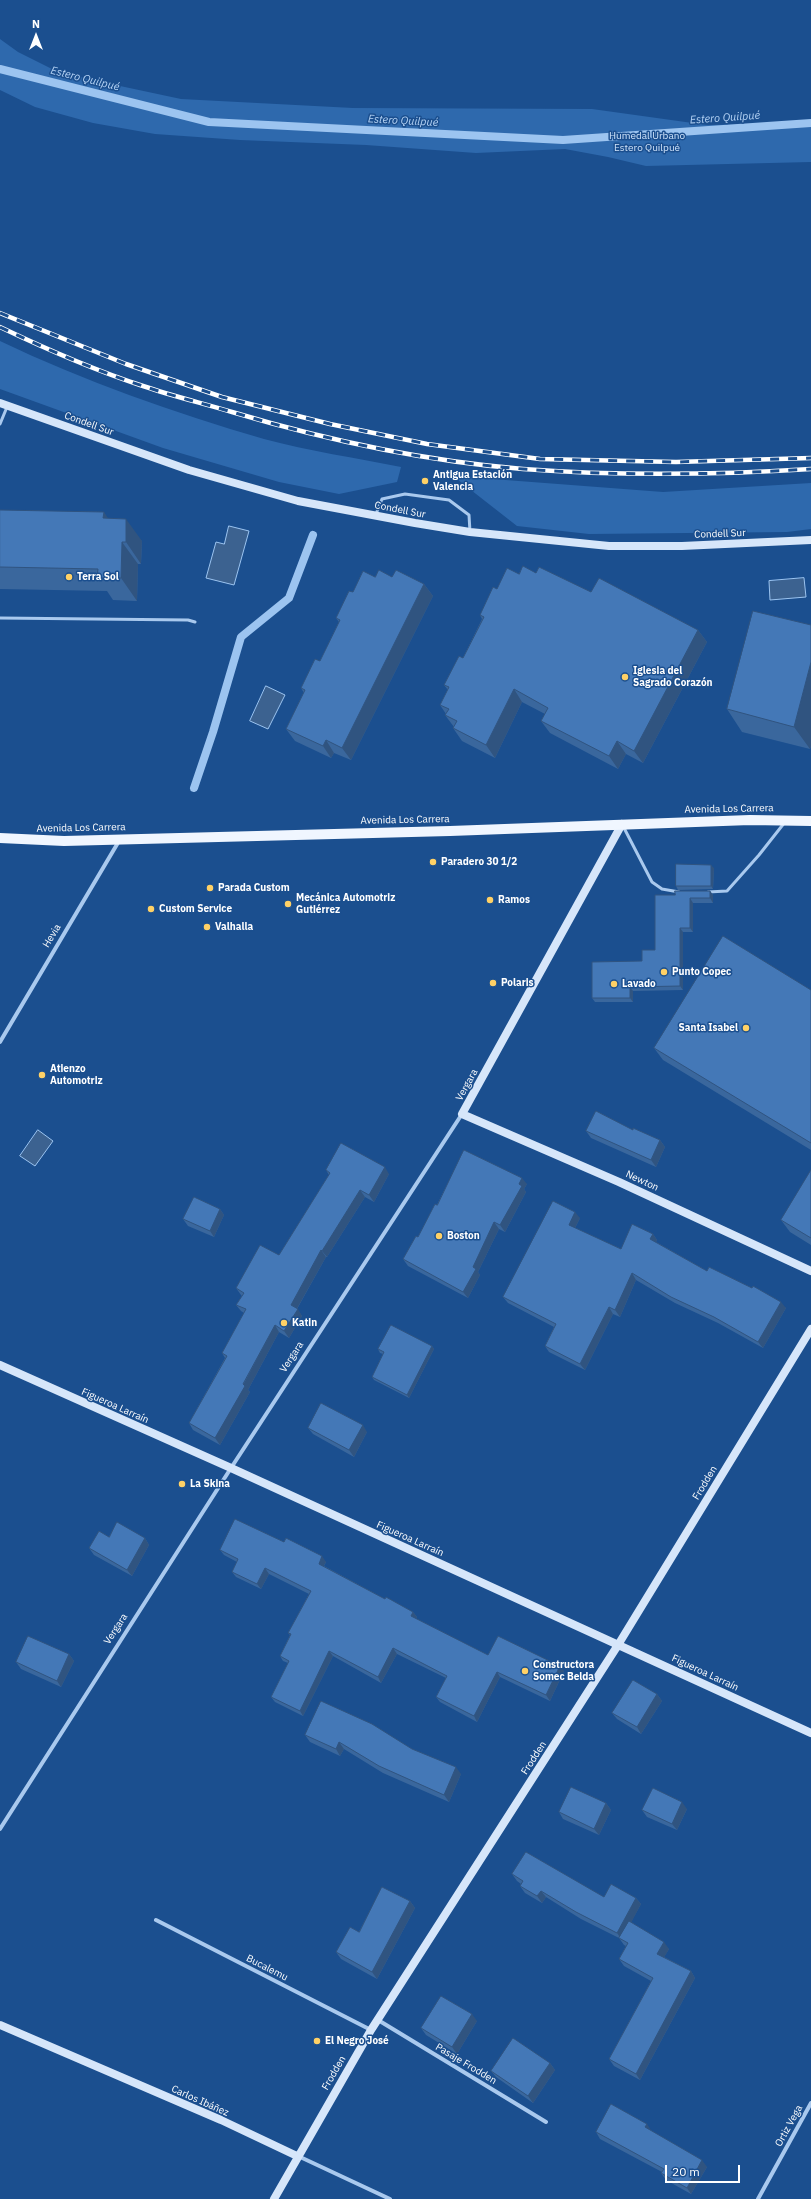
<!DOCTYPE html>
<meta charset="utf-8">
<style>
body{margin:0}
#map{position:relative;width:811px;height:2199px;overflow:hidden;background:#1b4f8f;font-family:"IBM Plex Sans",sans-serif}
canvas{display:block}
.north{position:absolute;left:16px;top:16px;width:40px;height:40px;-webkit-text-stroke:3px #1b4f8f;paint-order:stroke;rotate:0deg;font-size:11px;font-weight:700;line-height:16px;text-align:center;color:#fff}
.north::after{content:'';display:block;margin:auto;width:14px;height:18px;background:#fff;clip-path:polygon(50% 0,100% 100%,50% 72%,0 100%)}
.scale{position:absolute;left:665px;top:2165px;width:75px;height:18px;box-sizing:border-box;border:2px solid #fff;border-top:0;padding-left:5px;font-size:12px;line-height:14px;white-space:nowrap;color:#fff;-webkit-text-stroke:3px #1b4f8f;paint-order:stroke}
</style>
<div id="map">
<canvas width="811" height="2199"></canvas>
<div class="north">N</div>
<div class="scale">20 m</div>
</div>
<script>
const c = document.querySelector('canvas').getContext('2d');
c.lineJoin = 'round';
function paint(path, color) { c.fillStyle = color; c.fill(path, 'evenodd'); }
function strokePath(path, color, width, dash) { c.strokeStyle = color; c.lineWidth = width; c.lineCap = dash ? 'butt' : 'round'; c.setLineDash(dash || []); c.stroke(path); }
function write(font, color, halo, rows, align = 'center') {
  c.font = font + ' "IBM Plex Sans",sans-serif'; c.lineWidth = 3; c.setLineDash([]); c.textBaseline = 'middle'; c.strokeStyle = halo; c.fillStyle = color; for (const [text, x, y, turn = 0] of rows) {
    c.save(); c.translate(x, y); c.rotate((+turn || 0) * Math.PI / 180); c.textAlign = isNaN(turn) ? turn : align; if (halo) c.strokeText(text, 0, 0); c.fillText(text, 0, 0); c.restore();
  }
}
const green = new Path2D(`
 M 0,39 L 18,52 L 54,70 L 92,80 L 181,99 L 353,108 L 592,109 L 707,125 L 811,123 L 811,162 L 646,166 L 608,157 L 565,149 L 476,153 L 366,145 L 240,140 L 155,134 L 93,123 L 35,107 L 0,90 Z
 M 0,341 C 84,381 174,413 264,439 C 309,451 356,458 401,467 L 397,482 L 339,494 L 279,482 L 163,448 L 0,389 Z
 M 453,476 L 663,492 L 811,483 L 811,529 L 787,532 L 589,534 L 517,526 Z`);
const water = new Path2D(`
 M 229,526 L 249,531 L 234,585 L 206,578 L 216,542 L 224,544 Z
 M 804,578 L 806,597 L 770,600 L 769,581 Z
 M 266,686 L 285,695 L 268,729 L 250,721 Z
 M 38,1130 L 53,1141 L 35,1166 L 20,1156 Z`);
const stream = new Path2D(`
 M 0,69 L 209,122 L 563,140 L 811,123
 M 194,788 L 213,732 L 241,637 L 289,598 L 313,535`);
const lane = new Path2D(`
 M 0,424 L 7,407
 M 376,514 L 382,499 L 405,494 L 449,500 L 469,515 L 470,532
 M 0,618 L 188,620 L 195,622
 M 623,826 L 652,882 L 662,889 L 679,892
 M 708,892 L 727,891 L 759,855 L 785,822`);
const street = new Path2D(`
 M 0,1042 L 119,841
 M 0,1829 L 231,1468 L 462,1114
 M 156,1920 L 371,2030
 M 378,2020 L 546,2122
 M 298,2156 L 390,2199
 M 758,2199 L 811,2103`);
const secondary = new Path2D(`
 M 0,403 L 189,470 L 298,501 L 415,523 L 470,532 L 609,546 L 682,546 L 811,540
 M 622,824 L 462,1114 L 619,1182 L 811,1271
 M 0,1365 L 231,1468 L 811,1733
 M 0,2025 L 221,2120 L 297,2156
 M 274,2199 L 371,2030 L 618,1645 L 811,1329`);
const primary = new Path2D(`
 M 0,838 L 64,841 L 450,831 L 750,820 L 811,821`);
const rail = new Path2D(`
 M 0,313 L 126,364 L 222,397 L 330,424 L 427,444 L 540,459 L 676,462 L 811,458
 M 0,327 C 46,349 94,370 143,386 C 172,396 202,403 232,412 C 326,440 424,461 523,469 C 618,476 715,475 811,469`);
const wall = new Path2D(`
 M 0,510 L 108,518 L 142,541 L 141,564 L 138,564 L 137,601 L 113,600 L 107,591 L 0,589 Z
 M 536,573 L 698,630 L 707,642 L 643,763 L 626,754 L 618,769 L 550,733 L 541,721 L 545,714 L 522,702 L 495,758 L 462,741 L 453,728 L 454,727 L 445,715 L 446,714 L 440,705 L 448,690 L 444,685 L 463,658 L 482,619 L 480,615 L 497,589 L 519,574 Z
 M 375,577 L 392,577 L 424,584 L 433,596 L 351,760 L 334,753 L 331,758 L 295,741 L 286,729 L 304,693 L 301,688 L 320,661 L 339,622 L 336,618 L 353,592 Z
 M 811,625 L 811,746 L 810,749 L 742,732 L 727,709 Z
 M 714,868 L 713,889 L 678,890 L 676,886 Z
 M 710,891 L 713,895 L 713,903 L 693,903 L 693,932 L 683,932 L 683,990 L 633,991 L 633,1002 L 595,1002 L 592,998 L 642,961 L 655,950 L 675,895 Z
 M 811,990 L 811,1150 L 663,1060 L 654,1048 Z
 M 633,1130 L 660,1140 L 665,1147 L 656,1167 L 591,1138 L 586,1131 Z
 M 326,1170 L 389,1174 L 374,1202 L 365,1197 L 327,1257 L 326,1257 L 297,1309 L 302,1316 L 289,1338 L 279,1332 L 248,1390 L 250,1392 L 220,1445 L 193,1430 L 189,1423 L 225,1358 L 222,1353 L 244,1313 L 241,1311 L 236,1305 L 242,1296 L 241,1295 L 236,1288 L 279,1255 L 329,1175 Z
 M 811,1170 L 811,1245 L 790,1232 L 781,1220 Z
 M 527,1184 L 524,1189 L 526,1192 L 505,1232 L 499,1229 L 478,1272 L 480,1275 L 468,1298 L 408,1266 L 403,1259 L 418,1237 L 437,1205 Z
 M 220,1209 L 224,1215 L 214,1237 L 188,1226 L 183,1219 Z
 M 580,1218 L 575,1228 L 621,1249 L 653,1234 L 657,1240 L 656,1242 L 707,1271 L 786,1308 L 763,1348 L 718,1323 L 675,1303 L 636,1280 L 620,1317 L 613,1314 L 585,1370 L 549,1352 L 545,1346 L 554,1327 L 508,1303 L 503,1297 Z
 M 432,1346 L 434,1349 L 409,1398 L 374,1380 L 372,1377 L 383,1354 L 380,1353 L 378,1349 Z
 M 308,1428 L 367,1432 L 354,1457 L 313,1434 Z
 M 109,1537 L 145,1538 L 149,1545 L 132,1576 L 94,1555 L 89,1548 Z
 M 284,1542 L 326,1562 L 324,1566 L 385,1599 L 413,1612 L 417,1617 L 416,1619 L 488,1655 L 564,1671 L 550,1701 L 500,1677 L 477,1722 L 440,1702 L 436,1697 L 446,1678 L 397,1654 L 381,1683 L 333,1656 L 303,1716 L 275,1702 L 271,1697 L 288,1663 L 283,1661 L 280,1656 L 290,1635 L 288,1633 L 309,1594 L 269,1574 L 261,1589 L 236,1577 L 232,1572 L 237,1562 L 224,1555 L 220,1550 Z
 M 69,1654 L 74,1661 L 61,1687 L 21,1669 L 16,1662 Z
 M 657,1694 L 662,1701 L 641,1734 L 617,1719 L 612,1713 Z
 M 305,1735 L 412,1749 L 461,1774 L 449,1802 L 383,1773 L 344,1749 L 340,1756 L 310,1742 Z
 M 606,1803 L 611,1810 L 599,1835 L 563,1819 L 559,1812 Z
 M 687,1809 L 677,1830 L 647,1817 L 642,1810 Z
 M 512,1874 L 604,1897 L 636,1898 L 641,1904 L 631,1922 L 669,1949 L 664,1957 L 691,1971 L 695,1978 L 640,2080 L 614,2066 L 609,2059 L 651,1981 L 624,1966 L 619,1959 L 626,1946 L 624,1945 L 619,1938 L 581,1919 L 546,1897 L 542,1903 L 525,1893 L 520,1886 L 521,1884 L 517,1881 Z
 M 410,1901 L 415,1908 L 377,1979 L 341,1959 L 336,1952 L 359,1932 Z
 M 477,2021 L 457,2054 L 426,2035 L 421,2028 Z
 M 550,2063 L 555,2070 L 533,2103 L 496,2077 L 491,2071 Z
 M 596,2132 L 707,2167 L 691,2194 L 666,2180 L 661,2173 L 662,2172 L 600,2139 Z`);
const shadedWall = new Path2D(`
 M 104,512 L 119,535 L 103,518 Z
 M 126,519 L 142,541 L 141,564 L 126,542 Z
 M 122,542 L 138,564 L 137,601 L 121,578 Z
 M 424,584 L 433,596 L 351,760 L 342,748 Z
 M 698,630 L 707,642 L 643,763 L 634,751 Z
 M 811,662 L 811,746 L 810,749 L 794,727 Z
 M 514,689 L 522,702 L 495,758 L 486,745 Z
 M 326,740 L 334,753 L 331,758 L 323,746 Z
 M 617,741 L 626,754 L 618,769 L 609,756 Z
 M 711,865 L 714,868 L 713,889 L 711,886 Z
 M 710,891 L 713,895 L 713,903 L 710,898 Z
 M 690,898 L 693,903 L 693,932 L 690,928 Z
 M 680,928 L 683,932 L 683,990 L 680,986 Z
 M 630,987 L 633,991 L 633,1002 L 630,998 Z
 M 660,1140 L 665,1147 L 656,1167 L 651,1160 Z
 M 385,1167 L 389,1174 L 374,1202 L 369,1195 Z
 M 522,1178 L 527,1184 L 524,1189 L 526,1192 L 505,1232 L 500,1225 Z
 M 360,1190 L 365,1197 L 327,1257 L 322,1251 Z
 M 220,1209 L 224,1215 L 214,1237 L 210,1231 Z
 M 575,1212 L 580,1218 L 573,1232 L 569,1225 Z
 M 494,1222 L 499,1229 L 478,1272 L 480,1275 L 468,1298 L 463,1292 L 473,1267 Z
 M 653,1234 L 657,1240 L 655,1245 L 650,1239 Z
 M 321,1250 L 326,1257 L 295,1312 L 291,1305 Z
 M 632,1273 L 636,1280 L 620,1317 L 615,1310 Z
 M 781,1302 L 786,1308 L 763,1348 L 758,1342 Z
 M 609,1307 L 613,1314 L 585,1370 L 580,1364 Z
 M 298,1309 L 302,1316 L 289,1338 L 284,1331 Z
 M 275,1325 L 279,1332 L 248,1390 L 250,1392 L 220,1445 L 215,1438 Z
 M 432,1346 L 434,1349 L 409,1398 L 407,1395 Z
 M 363,1425 L 367,1432 L 354,1457 L 349,1450 Z
 M 145,1538 L 149,1545 L 132,1576 L 127,1570 Z
 M 322,1556 L 326,1562 L 322,1569 L 319,1564 Z
 M 265,1568 L 269,1574 L 261,1589 L 257,1584 Z
 M 413,1612 L 417,1617 L 415,1621 L 411,1616 Z
 M 393,1648 L 397,1654 L 381,1683 L 378,1677 Z
 M 329,1651 L 333,1656 L 303,1716 L 300,1711 Z
 M 69,1654 L 74,1661 L 61,1687 L 57,1681 Z
 M 560,1666 L 564,1671 L 550,1701 L 546,1695 Z
 M 497,1672 L 500,1677 L 477,1722 L 474,1716 Z
 M 657,1694 L 662,1701 L 641,1734 L 637,1727 Z
 M 339,1742 L 344,1749 L 340,1756 L 336,1749 Z
 M 456,1767 L 461,1774 L 449,1802 L 444,1795 Z
 M 682,1802 L 687,1809 L 677,1830 L 672,1824 Z
 M 606,1803 L 611,1810 L 599,1835 L 594,1829 Z
 M 541,1891 L 546,1897 L 542,1903 L 537,1896 Z
 M 636,1898 L 641,1904 L 622,1940 L 617,1933 Z
 M 410,1901 L 415,1908 L 377,1979 L 372,1972 Z
 M 664,1942 L 669,1949 L 662,1961 L 657,1954 Z
 M 691,1971 L 695,1978 L 640,2080 L 636,2074 Z
 M 472,2014 L 477,2021 L 457,2054 L 452,2047 Z
 M 550,2063 L 555,2070 L 533,2103 L 528,2096 Z
 M 647,2124 L 651,2130 L 645,2127 Z
 M 702,2160 L 707,2167 L 691,2194 L 687,2188 Z`);
const building = new Path2D(`
 M 0,510 L 104,512 L 103,518 L 126,519 L 126,542 L 122,542 L 121,578 L 97,578 L 98,569 L 0,567 Z
 M 523,566 L 536,573 L 539,567 L 591,592 L 599,578 L 698,630 L 634,751 L 617,741 L 609,756 L 541,721 L 548,708 L 514,689 L 486,745 L 453,728 L 457,721 L 445,715 L 449,709 L 440,705 L 449,687 L 444,685 L 459,656 L 463,658 L 484,617 L 480,615 L 493,587 L 497,589 L 507,568 L 519,574 Z
 M 379,570 L 392,577 L 396,570 L 424,584 L 342,748 L 326,740 L 323,746 L 286,729 L 305,690 L 301,688 L 315,659 L 320,661 L 340,620 L 336,618 L 349,591 L 353,592 L 363,571 L 375,577 Z
 M 753,611 L 811,625 L 811,662 L 794,727 L 727,709 Z
 M 676,864 L 711,865 L 711,886 L 676,886 Z
 M 675,891 L 710,891 L 710,898 L 690,898 L 690,928 L 680,928 L 680,986 L 630,987 L 630,998 L 592,998 L 592,962 L 642,961 L 642,950 L 655,950 L 655,895 L 675,895 Z
 M 723,936 L 811,990 L 811,1143 L 654,1048 Z
 M 596,1111 L 633,1130 L 633,1128 L 660,1140 L 651,1160 L 586,1131 Z
 M 341,1143 L 385,1167 L 369,1195 L 360,1190 L 322,1251 L 321,1250 L 291,1305 L 298,1309 L 284,1331 L 275,1325 L 243,1384 L 245,1386 L 215,1438 L 189,1423 L 227,1356 L 222,1353 L 246,1309 L 236,1305 L 244,1293 L 236,1288 L 260,1245 L 279,1255 L 330,1173 L 326,1170 Z
 M 464,1150 L 522,1178 L 519,1184 L 522,1186 L 500,1225 L 494,1222 L 473,1267 L 476,1269 L 463,1292 L 403,1259 L 416,1236 L 418,1237 L 435,1204 L 437,1205 Z
 M 811,1170 L 811,1238 L 781,1220 Z
 M 194,1197 L 220,1209 L 210,1231 L 183,1219 Z
 M 553,1201 L 575,1212 L 569,1225 L 621,1249 L 632,1224 L 653,1234 L 650,1239 L 707,1271 L 709,1267 L 752,1288 L 753,1286 L 781,1302 L 758,1342 L 714,1317 L 671,1297 L 632,1273 L 615,1310 L 609,1307 L 580,1364 L 545,1346 L 556,1324 L 503,1297 Z
 M 391,1325 L 432,1346 L 407,1395 L 372,1377 L 384,1352 L 378,1349 Z
 M 321,1403 L 363,1425 L 349,1450 L 308,1428 Z
 M 235,1519 L 284,1542 L 286,1538 L 322,1556 L 319,1564 L 385,1599 L 386,1597 L 413,1612 L 411,1616 L 488,1655 L 498,1636 L 560,1666 L 546,1695 L 497,1672 L 474,1716 L 436,1697 L 447,1676 L 393,1648 L 378,1677 L 329,1651 L 300,1711 L 271,1697 L 289,1661 L 280,1656 L 291,1634 L 288,1633 L 311,1591 L 265,1568 L 257,1584 L 232,1572 L 238,1559 L 220,1550 Z
 M 117,1522 L 145,1538 L 127,1570 L 89,1548 L 99,1531 L 109,1537 Z
 M 28,1636 L 69,1654 L 57,1681 L 16,1662 Z
 M 633,1680 L 657,1694 L 637,1727 L 612,1713 Z
 M 321,1701 L 372,1724 L 412,1749 L 456,1767 L 444,1795 L 379,1766 L 339,1742 L 336,1749 L 305,1735 Z
 M 571,1787 L 606,1803 L 594,1829 L 559,1812 Z
 M 653,1788 L 682,1802 L 672,1824 L 642,1810 Z
 M 526,1852 L 604,1897 L 611,1884 L 636,1898 L 617,1933 L 576,1912 L 541,1891 L 537,1896 L 520,1886 L 523,1881 L 512,1874 Z
 M 382,1887 L 410,1901 L 372,1972 L 336,1952 L 350,1927 L 359,1932 Z
 M 629,1921 L 664,1942 L 657,1954 L 691,1971 L 636,2074 L 609,2059 L 653,1978 L 619,1959 L 628,1943 L 619,1938 Z
 M 441,1996 L 472,2014 L 452,2047 L 421,2028 Z
 M 513,2038 L 550,2063 L 528,2096 L 491,2071 Z
 M 611,2104 L 647,2124 L 645,2127 L 702,2160 L 687,2188 L 661,2173 L 664,2169 L 596,2132 Z`);
const markers = [
 [425,481,4,"#ffd166"],
 [69,577,4,"#ffd166"],
 [625,677,4,"#ffd166"],
 [433,862,4,"#ffd166"],
 [210,888,4,"#ffd166"],
 [490,900,4,"#ffd166"],
 [288,904,4,"#ffd166"],
 [151,909,4,"#ffd166"],
 [207,927,4,"#ffd166"],
 [664,972,4,"#ffd166"],
 [493,983,4,"#ffd166"],
 [614,984,4,"#ffd166"],
 [746,1028,4,"#ffd166"],
 [42,1075,4,"#ffd166"],
 [439,1236,4,"#ffd166"],
 [284,1323,4,"#ffd166"],
 [182,1484,4,"#ffd166"],
 [525,1671,4,"#ffd166"],
 [317,2041,4,"#ffd166"]
];
const parkNames = [
 ["Humedal Urbano",647,136],
 ["Estero Quilpué",647,148]
];
const streetNames = [
 ["Condell Sur",89,424,20],
 ["Condell Sur",400,510,11],
 ["Condell Sur",720,534,-2],
 ["Avenida Los Carrera",729,809,-1],
 ["Avenida Los Carrera",405,820,-1],
 ["Avenida Los Carrera",81,828,-1],
 ["Hevia",52,936,-59],
 ["Vergara",467,1085,-61],
 ["Newton",642,1181,25],
 ["Vergara",292,1357,-57],
 ["Figueroa Larraín",115,1406,24],
 ["Frodden",705,1483,-59],
 ["Figueroa Larraín",410,1539,24],
 ["Vergara",116,1629,-57],
 ["Figueroa Larraín",705,1673,25],
 ["Frodden",534,1758,-57],
 ["Bucalemu",267,1968,27],
 ["Pasaje Frodden",466,2064,31],
 ["Frodden",334,2073,-60],
 ["Carlos Ibáñez",200,2101,24],
 ["Ortiz Vega",789,2126,-61]
];
const poiNames = [
 ["Antigua Estación",433,475],
 ["Valencia",433,487],
 ["Terra Sol",77,577],
 ["Iglesia del",633,671],
 ["Sagrado Corazón",633,683],
 ["Paradero 30 1/2",441,862],
 ["Parada Custom",218,888],
 ["Mecánica Automotriz",296,898],
 ["Gutiérrez",296,910],
 ["Ramos",498,900],
 ["Custom Service",159,909],
 ["Valhalla",215,927],
 ["Punto Copec",672,972],
 ["Polaris",501,983],
 ["Lavado",622,984],
 ["Santa Isabel",738,1028,"right"],
 ["Atienzo",50,1069],
 ["Automotriz",50,1081],
 ["Boston",447,1236],
 ["Katin",292,1323],
 ["La Skina",190,1484],
 ["Constructora",533,1665],
 ["Somec Belda",533,1677],
 ["El Negro José",325,2041]
];
const waterNames = [
 ["Estero Quilpué",85,79,14],
 ["Estero Quilpué",725,118,-4],
 ["Estero Quilpué",403,121,3]
];
paint(green, '#2e69ad');
paint(water, '#3c6290');
strokePath(water, '#9cc4f0', 1);
strokePath(stream, '#9cc4f0', 8);
strokePath(lane, '#a9c9ee', 3);
strokePath(street, '#a9c9ee', 4);
strokePath(secondary, '#d6e6fa', 8);
strokePath(primary, '#f0f6ff', 10);
strokePath(rail, '#fff', 4.5);
strokePath(rail, '#1b4f8f', 3, [9]);
paint(wall, '#3a679d');
paint(shadedWall, '#305480');
paint(building, '#4478b7');
strokePath(building, '#305480', 1);
for (const [x, y, r, color] of markers) { const dot = new Path2D(); dot.arc(x, y, r, 0, 2 * Math.PI); c.fillStyle = color; c.fill(dot); strokePath(dot, '#1b4f8f', 1.5); }
write('10px', '#cfe3fa', '#1b4f8f', parkNames);
write('10px', '#fff', '#1b4f8f', streetNames);
write('bold 10px', '#fff', '#1b4f8f', poiNames, 'left');
write('italic 11px', '#b5d3f5', '#1b4f8f', waterNames);
</script>
